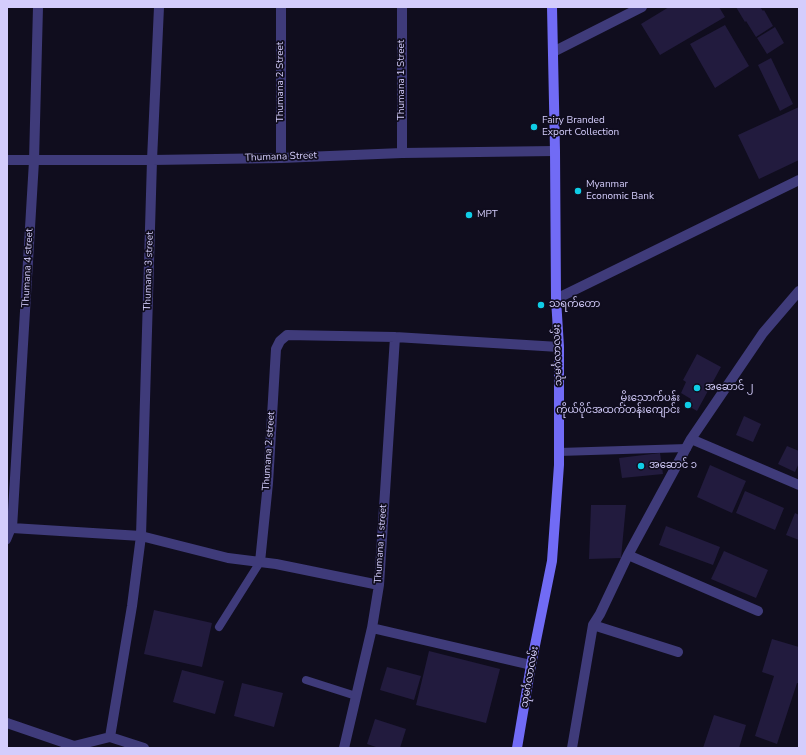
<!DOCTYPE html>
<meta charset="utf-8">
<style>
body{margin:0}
#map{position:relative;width:806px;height:755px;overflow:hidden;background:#100d1e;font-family:"Nunito Sans",sans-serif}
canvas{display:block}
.frame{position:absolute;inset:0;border:8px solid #d4cdfc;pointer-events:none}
</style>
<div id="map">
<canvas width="806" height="755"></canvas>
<div class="frame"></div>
</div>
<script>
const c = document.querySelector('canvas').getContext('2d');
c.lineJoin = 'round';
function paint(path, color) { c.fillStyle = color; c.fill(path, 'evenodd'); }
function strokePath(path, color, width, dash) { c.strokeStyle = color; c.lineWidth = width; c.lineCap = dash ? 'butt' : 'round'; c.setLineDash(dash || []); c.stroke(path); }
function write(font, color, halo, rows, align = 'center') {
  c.font = font + ' "Nunito Sans","Noto Sans Myanmar",sans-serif'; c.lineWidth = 3.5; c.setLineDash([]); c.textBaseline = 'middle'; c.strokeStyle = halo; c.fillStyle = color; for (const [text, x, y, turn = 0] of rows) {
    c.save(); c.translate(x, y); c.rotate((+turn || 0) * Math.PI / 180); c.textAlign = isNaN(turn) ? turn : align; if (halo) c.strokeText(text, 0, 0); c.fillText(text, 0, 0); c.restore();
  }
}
const building = new Path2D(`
 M 669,7 L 719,7 L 725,17 L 660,55 L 641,24 Z
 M 736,7 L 760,7 L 763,11 L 764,10 L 773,26 L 756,37 L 746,21 L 745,22 Z
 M 725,25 L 749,66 L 715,88 L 690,44 Z
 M 775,27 L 784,43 L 767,54 L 757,38 Z
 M 771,58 L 793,104 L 780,111 L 758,65 Z
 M 799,107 L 799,160 L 759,179 L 738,135 Z
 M 697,354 L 721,367 L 697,411 L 687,405 L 691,399 L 681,393 L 686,382 L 683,380 Z
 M 744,416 L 761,424 L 753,442 L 736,435 Z
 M 787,446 L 799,451 L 799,463 L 795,472 L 778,464 Z
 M 660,453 L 663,474 L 622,478 L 619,458 Z
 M 710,465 L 746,481 L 732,513 L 697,497 Z
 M 745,491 L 784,508 L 775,530 L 736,513 Z
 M 591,505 L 626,505 L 621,558 L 589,559 Z
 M 795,513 L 799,515 L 799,540 L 786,535 Z
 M 666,526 L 720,547 L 713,565 L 659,545 Z
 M 724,551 L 768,570 L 756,598 L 711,579 Z
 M 154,610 L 212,623 L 202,667 L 144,654 Z
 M 772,639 L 799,647 L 799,683 L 797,683 L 777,744 L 755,736 L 774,676 L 762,672 Z
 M 429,651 L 500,669 L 486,723 L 416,705 Z
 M 387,667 L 421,676 L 414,700 L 380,690 Z
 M 182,670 L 224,681 L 215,714 L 173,702 Z
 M 242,683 L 283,693 L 274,727 L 234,716 Z
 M 714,715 L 746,725 L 739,748 L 703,748 Z
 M 375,719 L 406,729 L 400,748 L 379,748 L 367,744 Z`);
const service = new Path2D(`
 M 559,452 L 687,448
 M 7,540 L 12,528
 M 219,627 L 260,562
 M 306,680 L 356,696`);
const minor = new Path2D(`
 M 38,7 L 34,161 L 12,528 L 141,536 L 228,558 L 276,564 L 379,585
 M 553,52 L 642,7
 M 402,153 L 402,7
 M 281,158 L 281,7
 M 7,160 L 152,160 L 281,158 L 402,153 L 555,151
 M 556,299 L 799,180
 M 691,439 L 799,485
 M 628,555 L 758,611
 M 260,562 L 268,483 L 276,349 L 280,341 L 287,335 L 395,337 L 559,347
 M 593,625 L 678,652
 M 372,628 L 531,665
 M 7,723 L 74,746 L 110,737
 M 110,737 L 132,606 L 141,536 L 152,160 L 159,7
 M 110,737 L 144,748
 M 344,748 L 372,628 L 379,585 L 395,337
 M 572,748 L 593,625 L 600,614 L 628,555 L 691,439 L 763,333 L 799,291`);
const secondary = new Path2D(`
 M 517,748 L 531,665 L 552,561 L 559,465 L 559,347 L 556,299 L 555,151 L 552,7`);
const markers = [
 [534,127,4,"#0fcde6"],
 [578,191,4,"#0fcde6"],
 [469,215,4,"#0fcde6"],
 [541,305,4,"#0fcde6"],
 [697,388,4,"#0fcde6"],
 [688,405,4,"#0fcde6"],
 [641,466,4,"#0fcde6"]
];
const streetNames = [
 ["Thumana 1 Street",402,80,-90],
 ["Thumana 2 Street",281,82,-90],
 ["Thumana Street",281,157,-2],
 ["Thumana 4 street",28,268,-87],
 ["Thumana 3 street",149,271,-88],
 ["သုမင်္ဂလာလမ်း",558,355,-92],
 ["Thumana 2 street",269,451,-86],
 ["Thumana 1 street",381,544,-86],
 ["သုမင်္ဂလာလမ်း",530,677,-80]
];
const poiNames = [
 ["Fairy Branded",542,121],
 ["Export Collection",542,133],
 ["Myanmar",586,185],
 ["Economic Bank",586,197],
 ["MPT",477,215],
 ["သရက်တော",549,305],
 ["အဆောင် ၂",705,388],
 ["မိုးသောက်ပန်း",680,399,"right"],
 ["ကိုယ်ပိုင်အထက်တန်းကျောင်း",680,411,"right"],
 ["အဆောင် ၁",649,466]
];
paint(building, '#221b3e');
strokePath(service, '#3f3b7a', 8);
strokePath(minor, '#3f3b7a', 10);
strokePath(secondary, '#716bf5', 10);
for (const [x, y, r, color] of markers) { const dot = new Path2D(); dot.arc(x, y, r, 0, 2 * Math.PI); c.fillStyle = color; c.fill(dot); strokePath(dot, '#100d1e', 1.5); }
write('10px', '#d4cdfc', '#100d1e', streetNames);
write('10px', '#d4cdfc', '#100d1e', poiNames, 'left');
</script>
